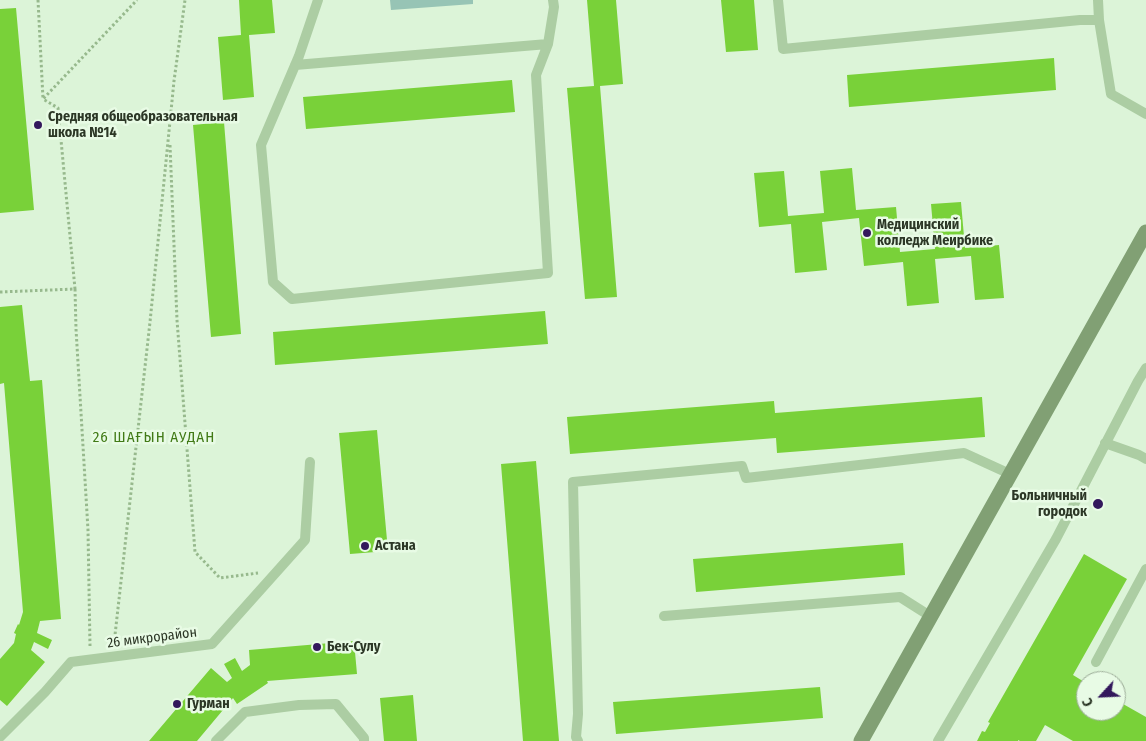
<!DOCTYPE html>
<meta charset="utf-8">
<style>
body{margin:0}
#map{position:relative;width:1146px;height:741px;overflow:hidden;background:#dcf4d8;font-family:"Fira Sans Condensed",sans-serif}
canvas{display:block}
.north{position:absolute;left:1076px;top:671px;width:50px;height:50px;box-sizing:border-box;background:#e8fbe5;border:1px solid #9dad99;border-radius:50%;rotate:245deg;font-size:14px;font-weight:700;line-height:20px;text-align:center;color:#2c3726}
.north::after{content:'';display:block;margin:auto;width:18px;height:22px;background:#33185c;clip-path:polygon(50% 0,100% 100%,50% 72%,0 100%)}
</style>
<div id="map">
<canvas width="1146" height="741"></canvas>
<div class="north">С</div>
</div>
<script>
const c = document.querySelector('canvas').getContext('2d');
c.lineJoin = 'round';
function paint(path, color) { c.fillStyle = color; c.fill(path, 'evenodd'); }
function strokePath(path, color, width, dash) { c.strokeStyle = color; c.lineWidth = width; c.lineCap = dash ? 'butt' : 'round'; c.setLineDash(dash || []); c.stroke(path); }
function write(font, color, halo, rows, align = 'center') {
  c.font = font + ' "Fira Sans Condensed",sans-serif'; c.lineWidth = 5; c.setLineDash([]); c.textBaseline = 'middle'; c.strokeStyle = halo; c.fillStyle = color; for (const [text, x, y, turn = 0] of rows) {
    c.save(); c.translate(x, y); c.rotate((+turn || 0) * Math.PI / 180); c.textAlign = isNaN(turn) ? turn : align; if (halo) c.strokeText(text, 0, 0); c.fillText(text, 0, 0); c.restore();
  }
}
const green = new Path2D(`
 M 390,0 L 473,0 L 473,4 L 391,10 Z`);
const building = new Path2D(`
 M 239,0 L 272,0 L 275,33 L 249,35 L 254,97 L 223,100 L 218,37 L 241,35 Z
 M 587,0 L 616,0 L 623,84 L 600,86 L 617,297 L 585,299 L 567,88 L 594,86 Z
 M 721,0 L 754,0 L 758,50 L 726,52 Z
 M 16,8 L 34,210 L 0,213 L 0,9 Z
 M 1054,58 L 1056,90 L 849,107 L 847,75 Z
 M 512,80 L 515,112 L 306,129 L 303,97 Z
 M 224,122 L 241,334 L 211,337 L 193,125 Z
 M 852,168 L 856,210 L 896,207 L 900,252 L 935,249 L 931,204 L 961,202 L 965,248 L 999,245 L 1004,298 L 975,300 L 971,256 L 935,259 L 939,303 L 907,306 L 903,262 L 864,266 L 859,218 L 822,222 L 827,270 L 795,273 L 791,224 L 759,227 L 754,173 L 784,171 L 788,216 L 824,213 L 820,171 Z
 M 22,305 L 30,381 L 42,380 L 61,619 L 40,621 L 37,633 L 52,640 L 48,649 L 34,642 L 31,650 L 45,662 L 7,706 L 0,700 L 0,659 L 14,643 L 16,634 L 14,633 L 18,624 L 19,625 L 23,612 L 4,383 L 0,384 L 0,307 Z
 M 545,311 L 548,344 L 275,365 L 273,332 Z
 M 982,397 L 985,437 L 777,453 L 776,438 L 570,454 L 567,417 L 774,401 L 775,413 Z
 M 377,430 L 388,551 L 350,554 L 339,433 Z
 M 536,461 L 559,741 L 523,741 L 501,464 Z
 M 903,543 L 905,575 L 696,592 L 693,559 Z
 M 1084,554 L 1127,579 L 1073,675 L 1086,683 L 1086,711 L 1116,711 L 1116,700 L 1146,717 L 1146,741 L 1073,741 L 1045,725 L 1036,741 L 1020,741 L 1018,740 L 1018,741 L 977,741 L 982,731 L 985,732 L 990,723 L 988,722 Z
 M 354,641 L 357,674 L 267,681 L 268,683 L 237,704 L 233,698 L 197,741 L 149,741 L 211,668 L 227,682 L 232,678 L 224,664 L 235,658 L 242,671 L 250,665 L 249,650 Z
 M 820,687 L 823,718 L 616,734 L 613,702 Z
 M 413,695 L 417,741 L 384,741 L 380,698 Z`);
const path = new Path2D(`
 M 38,0 L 43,99 L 137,0
 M 170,145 L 177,320 L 195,552 L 220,578 L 258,573
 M 75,289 L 76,329 L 88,530 L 90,646
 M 0,292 L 75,289 L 58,108 L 43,99
 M 114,644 L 150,322 L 174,81 L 185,0`);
const lane = new Path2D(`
 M 318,0 L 299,56 L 261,145 L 273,282 L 292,299 L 548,273 L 536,75 L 548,44 L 554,7 L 553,0
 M 778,0 L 783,49 L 1080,20 L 1099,20
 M 1098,0 L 1099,20 L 1111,94 L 1146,114
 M 295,65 L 548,44
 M 1105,443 L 1139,455 L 1146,459
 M 664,616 L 900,597 L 930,616
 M 1096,662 L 1146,569
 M 0,737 L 45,692 L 71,662 L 212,644 L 305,540 L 310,462
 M 216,741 L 245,712 L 299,705 L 336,704 L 364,738 L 364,741
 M 578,741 L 576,737 L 578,714 L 573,482 L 742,466 L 746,478 L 964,453 L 1010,474
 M 938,741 L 1056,539 L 1138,381 L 1146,368`);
const secondary = new Path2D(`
 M 861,741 L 1146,232`);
const markers = [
 [38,125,5,"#33185c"],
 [867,233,5,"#33185c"],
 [1098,504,6,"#33185c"],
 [365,546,5,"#33185c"],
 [317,647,5,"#33185c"],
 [177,704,5,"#33185c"]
];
const poiNames = [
 ["Cредняя общеобразовательная",48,117],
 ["школа №14",48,133],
 ["Медицинский",877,225],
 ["колледж Меирбике",877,241],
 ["Больничный",1087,496,"right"],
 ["городок",1087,512,"right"],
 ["Астана",375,546],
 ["Бек-Сулу",327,647],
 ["Гурман",187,704]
];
const streetNames = [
 ["26 микрорайон",152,638,-7]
];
const neighbourhoodNames = [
 ["26 ШАҒЫН АУДАН",154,438]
];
paint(green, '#97c4b5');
paint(building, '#79d139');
strokePath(path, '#97b98d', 3, [2.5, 2.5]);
strokePath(lane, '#accda3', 10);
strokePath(secondary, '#81a074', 15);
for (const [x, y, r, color] of markers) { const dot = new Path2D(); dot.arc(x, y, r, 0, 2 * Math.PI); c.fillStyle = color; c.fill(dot); strokePath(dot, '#e8fbe5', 2); }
write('bold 14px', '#2c3726', '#e8fbe5', poiNames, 'left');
write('14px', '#2c3726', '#e8fbe5', streetNames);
c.letterSpacing = '1px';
write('15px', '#417a16', '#e8fbe5', neighbourhoodNames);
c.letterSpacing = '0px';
</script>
